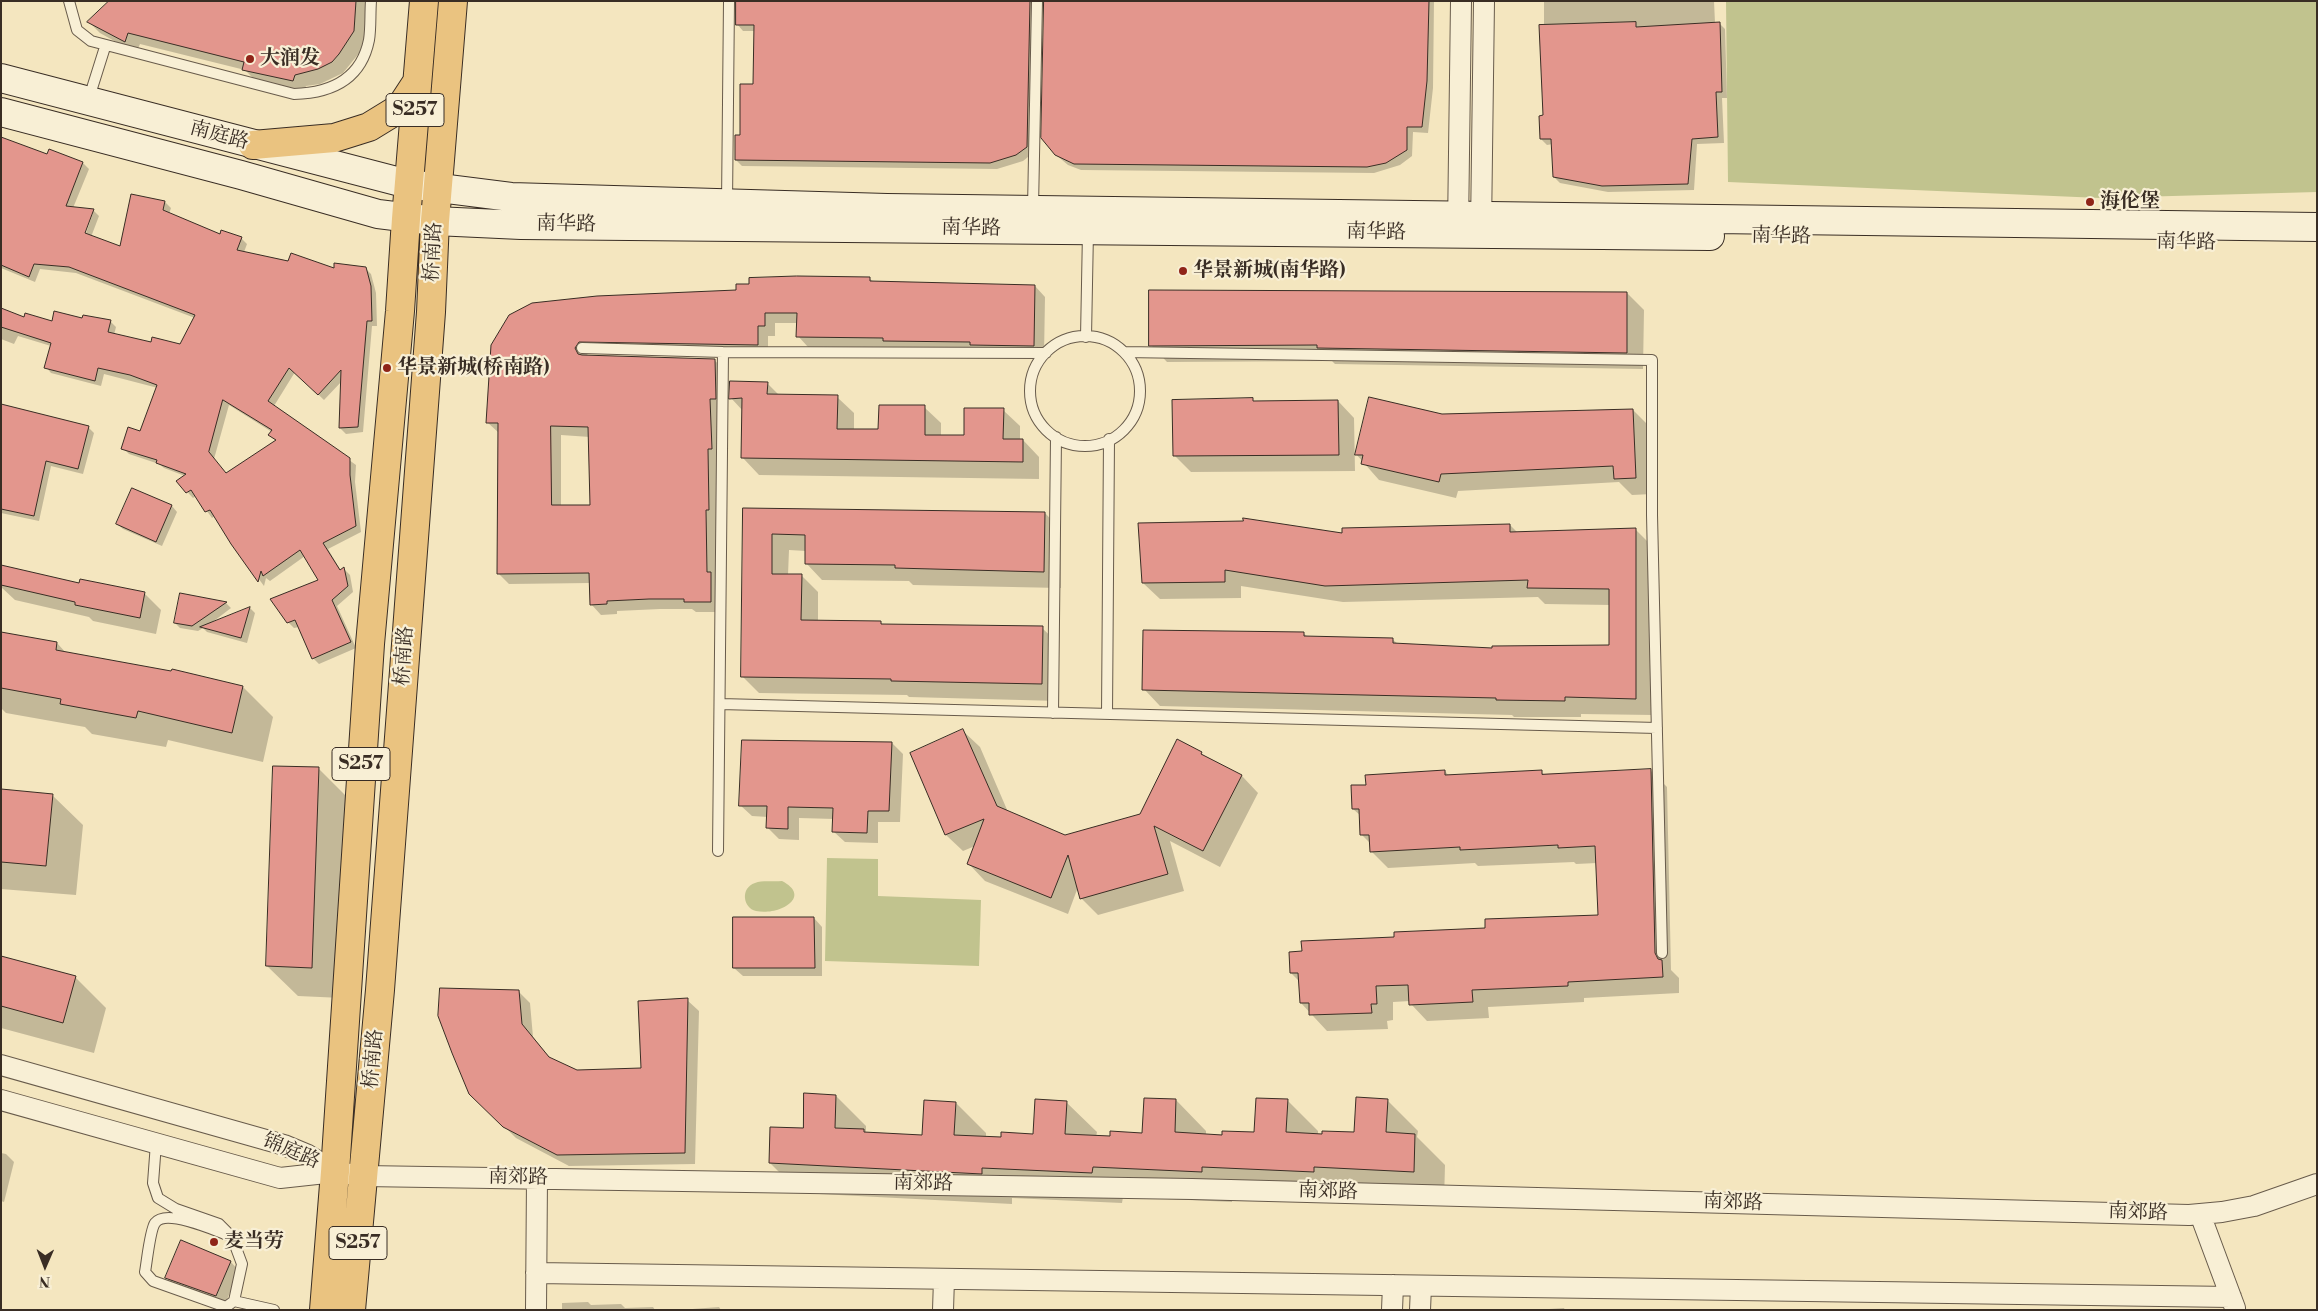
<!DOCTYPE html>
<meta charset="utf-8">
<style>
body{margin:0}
#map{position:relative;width:2318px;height:1311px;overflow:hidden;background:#f4e6bf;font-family:"Libre Bodoni",serif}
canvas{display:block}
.frame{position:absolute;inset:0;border:2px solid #392d24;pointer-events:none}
.north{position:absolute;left:20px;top:1241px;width:50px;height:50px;-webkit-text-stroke:4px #f8efd5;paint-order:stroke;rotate:181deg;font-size:14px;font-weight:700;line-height:20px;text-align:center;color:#392d24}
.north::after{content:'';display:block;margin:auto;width:18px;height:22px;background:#392d24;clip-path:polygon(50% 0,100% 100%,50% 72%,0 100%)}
</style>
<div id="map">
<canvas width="2318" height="1311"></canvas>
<div class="frame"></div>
<div class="north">N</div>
</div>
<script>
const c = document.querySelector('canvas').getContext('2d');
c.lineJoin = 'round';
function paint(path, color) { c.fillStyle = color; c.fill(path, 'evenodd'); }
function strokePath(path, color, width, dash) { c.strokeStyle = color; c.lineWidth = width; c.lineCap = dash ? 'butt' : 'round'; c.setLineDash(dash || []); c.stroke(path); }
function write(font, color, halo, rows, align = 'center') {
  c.font = font + ' "Libre Bodoni","Noto Serif SC",serif'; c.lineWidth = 4.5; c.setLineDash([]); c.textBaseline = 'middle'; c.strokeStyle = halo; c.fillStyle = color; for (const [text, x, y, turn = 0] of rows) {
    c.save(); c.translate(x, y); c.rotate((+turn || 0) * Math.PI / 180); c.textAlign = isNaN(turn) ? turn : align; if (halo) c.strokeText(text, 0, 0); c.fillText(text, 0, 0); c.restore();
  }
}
const green = new Path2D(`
 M 1726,1 L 2317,1 L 2317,192 L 2100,198 L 1728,182 Z
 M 827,858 L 878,859 L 878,896 L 981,900 L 979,966 L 825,961 Z
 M 782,881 C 813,897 779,916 756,911 C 743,908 740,888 755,883 C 762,880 773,882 782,881 Z`);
const shadow = new Path2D(`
 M 111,1 L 375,1 L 376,10 L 360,52 L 343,73 L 320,84 L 306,86 L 304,91 L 255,80 L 245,70 L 140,44 L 136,53 L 100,33 L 89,22 Z
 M 737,1 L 1039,1 L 1033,153 L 1023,161 L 997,169 L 742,166 L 736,160 L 755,86 L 755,31 L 743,31 L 737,24 Z
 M 1045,1 L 1434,1 L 1433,88 L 1428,133 L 1413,132 L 1412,156 L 1400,165 L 1374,173 L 1081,170 L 1068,165 L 1055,154 Z
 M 1544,1 L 1714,1 L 1715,23 L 1719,23 L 1725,29 L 1727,98 L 1722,98 L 1724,143 L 1697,144 L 1694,190 L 1608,192 L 1560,183 L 1554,177 L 1553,144 L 1547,145 L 1541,139 L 1544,117 Z
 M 1,138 L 48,156 L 50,151 L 83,163 L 89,169 L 73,208 L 93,210 L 99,216 L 91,237 L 121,248 L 132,195 L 165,202 L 171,208 L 169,214 L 221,235 L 241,238 L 247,244 L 244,252 L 335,270 L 365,268 L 371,274 L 376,293 L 377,326 L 372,326 L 363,432 L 346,434 L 340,428 L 342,381 L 324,400 L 295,372 L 274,406 L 356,465 L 355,482 L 361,532 L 328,549 L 341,571 L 344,569 L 350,575 L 353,592 L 337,606 L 356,648 L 319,664 L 313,658 L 299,627 L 294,628 L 288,622 L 319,581 L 305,556 L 270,581 L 266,578 L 264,586 L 232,543 L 215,516 L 212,518 L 196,496 L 193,498 L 178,482 L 185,476 L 164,468 L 159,464 L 129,454 L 123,448 L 141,432 L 158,388 L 104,374 L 101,386 L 51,373 L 46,367 L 51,346 L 18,336 L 14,344 L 1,339 L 1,309 L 25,318 L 53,323 L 83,320 L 110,321 L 116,327 L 114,335 L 152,344 L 181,345 L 195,318 L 76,273 L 40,269 L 35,282 L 1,268 ZM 90,213 L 93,213 L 84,239 L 81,238 ZM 229,405 L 272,432 L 270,435 L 276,441 L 227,474 L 214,459 Z
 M 870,279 L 874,282 L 1035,286 L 1045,297 L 1044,356 L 892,348 L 808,347 L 798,336 L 798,323 L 775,323 L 775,336 L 768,336 L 768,355 L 588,352 L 587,356 L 714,360 L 725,370 L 719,519 L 716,519 L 716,580 L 721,612 L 696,612 L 692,609 L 660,609 L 617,611 L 617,614 L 601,615 L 591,604 L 590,583 L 509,584 L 499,574 L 499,433 L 487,422 L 492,345 L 737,291 ZM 561,435 L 590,437 L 591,506 L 561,506 Z
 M 1627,293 L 1644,310 L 1643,369 L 1335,364 L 1332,361 L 1167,362 L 1151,345 Z
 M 767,383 L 780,396 L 837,397 L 854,413 L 854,430 L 880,431 L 924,407 L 941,423 L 941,436 L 965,436 L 1003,410 L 1020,426 L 1020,440 L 1023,440 L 1039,457 L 1039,479 L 759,475 L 743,458 L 743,411 L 731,398 Z
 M 1338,401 L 1354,418 L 1355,471 L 1191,472 L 1174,455 Z
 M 1,407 L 88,427 L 94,433 L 83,474 L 51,466 L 39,521 L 1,513 Z
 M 1633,410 L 1650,427 L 1652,494 L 1632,495 L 1619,482 L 1458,491 L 1456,498 L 1379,480 L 1356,454 L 1442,415 Z
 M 132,489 L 172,506 L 177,512 L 162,546 L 123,529 L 117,524 Z
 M 745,510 L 1045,513 L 1061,530 L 1061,588 L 913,585 L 909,581 L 822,580 L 806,563 L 806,551 L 789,550 L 788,575 L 801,575 L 818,592 L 818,622 L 880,622 L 883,625 L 1042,628 L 1059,644 L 1058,701 L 909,697 L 907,695 L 759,693 L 743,677 Z
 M 1510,525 L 1518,533 L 1635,529 L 1652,546 L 1653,715 L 1581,714 L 1581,717 L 1514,717 L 1512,715 L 1160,706 L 1144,689 L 1303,633 L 1308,637 L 1392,639 L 1398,644 L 1493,649 L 1611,646 L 1611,605 L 1545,604 L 1538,597 L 1343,602 L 1241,586 L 1241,598 L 1160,599 L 1143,583 L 1343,535 Z
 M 1,569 L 80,584 L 144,593 L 161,610 L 156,634 L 93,621 L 89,617 L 15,600 L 1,587 Z
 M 181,594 L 226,603 L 231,608 L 210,624 L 250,608 L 255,613 L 247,643 L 207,632 L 203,628 L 198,631 L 180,628 L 175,623 Z
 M 1,633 L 57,643 L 67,654 L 243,687 L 273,717 L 263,762 L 168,740 L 166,747 L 92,734 L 85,727 L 6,713 L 1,708 Z
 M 963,731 L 980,747 L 1008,812 L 1065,836 L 1141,815 L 1201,753 L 1208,759 L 1242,776 L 1258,793 L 1220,867 L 1170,841 L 1184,891 L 1098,915 L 1081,898 L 1078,887 L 1068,914 L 985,881 L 969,864 L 975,846 L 963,851 L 946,835 L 912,754 Z
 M 892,743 L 903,754 L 900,822 L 878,822 L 878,843 L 845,842 L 833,831 L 834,819 L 799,818 L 799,840 L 779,839 L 768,828 L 768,817 L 752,816 L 740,805 Z
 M 318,768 L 349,799 L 342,998 L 298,996 L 267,966 Z
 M 1650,770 L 1667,787 L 1671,970 L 1679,978 L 1679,993 L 1584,998 L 1584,1002 L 1488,1007 L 1489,1018 L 1427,1021 L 1411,1004 L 1410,1001 L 1393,1002 L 1393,1020 L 1387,1021 L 1388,1029 L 1327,1031 L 1301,1003 L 1300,982 L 1291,973 L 1395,938 L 1600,916 L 1597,863 L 1576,864 L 1574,862 L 1478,866 L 1475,863 L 1388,868 L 1371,851 L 1371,844 L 1362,835 L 1361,816 L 1353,809 L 1367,786 L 1445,771 L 1449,776 L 1541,772 L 1545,775 Z
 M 1,790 L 52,795 L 83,825 L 76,895 L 1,889 Z
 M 814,918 L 822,927 L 822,976 L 743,976 L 734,968 Z
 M 1,957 L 75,977 L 106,1008 L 94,1053 L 1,1028 Z
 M 518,991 L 530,1003 L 533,1037 L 552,1060 L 577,1071 L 642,1070 L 687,1000 L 699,1011 L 695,1164 L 569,1166 L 516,1138 L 470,1093 Z
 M 836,1096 L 866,1126 L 866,1133 L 924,1136 L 956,1103 L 986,1133 L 986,1138 L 1002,1139 L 1034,1135 L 1066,1102 L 1097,1132 L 1096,1137 L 1111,1137 L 1144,1134 L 1176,1100 L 1206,1131 L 1206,1135 L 1255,1134 L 1287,1100 L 1318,1131 L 1318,1135 L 1355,1133 L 1387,1100 L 1418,1131 L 1417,1137 L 1445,1165 L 1444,1202 L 1232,1197 L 1232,1202 L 1123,1197 L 1122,1203 L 1012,1198 L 1012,1204 L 800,1193 L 770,1163 Z
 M 1,1153 L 6,1154 L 14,1162 L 4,1202 L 1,1201 Z
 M 182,1242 L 231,1262 L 239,1271 L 225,1304 L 174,1286 L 166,1277 Z
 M 588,1302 L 591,1305 L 621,1304 L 625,1308 L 653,1307 L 655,1310 L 562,1310 L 562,1303 Z
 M 719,1307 L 721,1310 L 679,1310 Z
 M 1564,1308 L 1565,1310 L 1534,1310 Z`);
const building = new Path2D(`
 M 109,1 L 356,1 L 354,31 L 339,54 L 332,62 L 318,69 L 295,75 L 293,81 L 242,70 L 244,62 L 128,33 L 125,42 L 87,22 Z
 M 736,1 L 1030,1 L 1027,147 L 1016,155 L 990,163 L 735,160 L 735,135 L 740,135 L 740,84 L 753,84 L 754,25 L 736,25 Z
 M 1044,1 L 1429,1 L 1427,81 L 1422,127 L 1407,127 L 1407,150 L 1386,163 L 1367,167 L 1074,164 L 1055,155 L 1041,138 Z
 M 1636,22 L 1636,27 L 1720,22 L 1722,92 L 1716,92 L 1718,137 L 1692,139 L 1688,184 L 1602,186 L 1553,177 L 1551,139 L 1540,139 L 1539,116 L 1543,115 L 1539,25 Z
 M 1,137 L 47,154 L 49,149 L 83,162 L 66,206 L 94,209 L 85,233 L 120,246 L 131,194 L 165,201 L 163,210 L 220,234 L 221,230 L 242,237 L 237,250 L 288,261 L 291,253 L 334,268 L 334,263 L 366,267 L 371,286 L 372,321 L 367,321 L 358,427 L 339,428 L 341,370 L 318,395 L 289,368 L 268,401 L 350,458 L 350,475 L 356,526 L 323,543 L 340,570 L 344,567 L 348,586 L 332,600 L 351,642 L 312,659 L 295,620 L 287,623 L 270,599 L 318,580 L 300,550 L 263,576 L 261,571 L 258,582 L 231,544 L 210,510 L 205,512 L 191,490 L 186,493 L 176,481 L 186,474 L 156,463 L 157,460 L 121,449 L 128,427 L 140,431 L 157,385 L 130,375 L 98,368 L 95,381 L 44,368 L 51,343 L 1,327 L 1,308 L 24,317 L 25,313 L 52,321 L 54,311 L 82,318 L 83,315 L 111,320 L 108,332 L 151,342 L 152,337 L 180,344 L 195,315 L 69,267 L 34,264 L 29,277 L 1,265 ZM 223,400 L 272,430 L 268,435 L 276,440 L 226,473 L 209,452 Z
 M 797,276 L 870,277 L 870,281 L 1035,285 L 1034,346 L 970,345 L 970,342 L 883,341 L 883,338 L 796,337 L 797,313 L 765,313 L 765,326 L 758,326 L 758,345 L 579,342 L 575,348 L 578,354 L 582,355 L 715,359 L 716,399 L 710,399 L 712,449 L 708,449 L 709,510 L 706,510 L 707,572 L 711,572 L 711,602 L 684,602 L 684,599 L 649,599 L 607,601 L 607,604 L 590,605 L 589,573 L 497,574 L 498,423 L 486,423 L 491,345 L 509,315 L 532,303 L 597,296 L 736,290 L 736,284 L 749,284 L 749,278 ZM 551,426 L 588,427 L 590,505 L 552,505 Z
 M 1149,290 L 1627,292 L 1627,353 L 1317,348 L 1317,345 L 1149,346 Z
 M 730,381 L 768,382 L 767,394 L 838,395 L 837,429 L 878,429 L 879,405 L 925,405 L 925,435 L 964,435 L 964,408 L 1004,408 L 1003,439 L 1023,439 L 1023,462 L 741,458 L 742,398 L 729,399 Z
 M 1369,397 L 1442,414 L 1633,409 L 1636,478 L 1614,479 L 1613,466 L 1441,474 L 1439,482 L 1361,464 L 1363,455 L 1355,455 Z
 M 1253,398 L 1253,401 L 1338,400 L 1339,455 L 1173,456 L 1172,400 Z
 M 1,404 L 89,426 L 78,469 L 46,461 L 34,516 L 1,509 Z
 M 132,488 L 172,505 L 156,542 L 116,524 Z
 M 743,508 L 1045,512 L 1044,572 L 895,568 L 895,565 L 805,564 L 805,535 L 772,534 L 772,574 L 802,574 L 801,620 L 881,621 L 881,624 L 1043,626 L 1042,684 L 891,681 L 891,679 L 741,677 Z
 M 1243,518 L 1342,533 L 1342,528 L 1510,524 L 1510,532 L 1636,528 L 1636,699 L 1565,697 L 1565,701 L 1496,700 L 1496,698 L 1142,690 L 1143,630 L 1304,632 L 1304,636 L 1393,638 L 1393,643 L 1492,648 L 1492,646 L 1609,645 L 1609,589 L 1527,588 L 1528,580 L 1325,586 L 1225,570 L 1225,582 L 1142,583 L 1138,523 L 1243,521 Z
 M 1,565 L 79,583 L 80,579 L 145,592 L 140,618 L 75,605 L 75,602 L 1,585 Z
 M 180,593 L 227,602 L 192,626 L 174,623 Z
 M 250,607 L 241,638 L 200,627 Z
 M 1,632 L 57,642 L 56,650 L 171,671 L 172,669 L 243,686 L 232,733 L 138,711 L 136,718 L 60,704 L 61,699 L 1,688 Z
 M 963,729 L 997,806 L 1065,835 L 1140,814 L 1177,739 L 1202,752 L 1201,754 L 1242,775 L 1203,851 L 1154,826 L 1168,874 L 1080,899 L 1068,855 L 1051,898 L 967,864 L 984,819 L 945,835 L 910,753 Z
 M 742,740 L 892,742 L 889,811 L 868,811 L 867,833 L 832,832 L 833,808 L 788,807 L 788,829 L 766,828 L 767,806 L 739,806 Z
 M 273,766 L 319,767 L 312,968 L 266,966 Z
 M 1651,769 L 1655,953 L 1658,959 L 1662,960 L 1663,977 L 1568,982 L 1568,986 L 1472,990 L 1473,1002 L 1409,1005 L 1408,985 L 1376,986 L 1377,1004 L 1371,1004 L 1372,1013 L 1309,1015 L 1309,1003 L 1300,1003 L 1298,973 L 1290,973 L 1289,952 L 1302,951 L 1301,941 L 1394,937 L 1394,932 L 1485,928 L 1485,919 L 1598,915 L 1595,846 L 1558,848 L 1558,845 L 1460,850 L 1460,847 L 1370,852 L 1369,835 L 1360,835 L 1359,809 L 1352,809 L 1351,785 L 1366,785 L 1365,775 L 1445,770 L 1445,775 L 1542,770 L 1542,774 Z
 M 1,789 L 53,794 L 46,866 L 1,862 Z
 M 733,917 L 814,917 L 815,968 L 733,968 Z
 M 1,956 L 76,976 L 63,1023 L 1,1006 Z
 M 440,988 L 519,990 L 522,1024 L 549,1057 L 577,1070 L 641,1068 L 638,1001 L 688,998 L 685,1153 L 557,1155 L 503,1127 L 469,1094 L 452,1053 L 438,1016 Z
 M 804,1093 L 836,1095 L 835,1128 L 864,1129 L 864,1132 L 922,1135 L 924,1100 L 956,1102 L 954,1135 L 1001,1137 L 1001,1132 L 1033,1134 L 1035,1099 L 1067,1101 L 1065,1134 L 1110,1136 L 1110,1131 L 1142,1133 L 1144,1098 L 1176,1099 L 1175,1132 L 1222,1135 L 1222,1131 L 1254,1132 L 1256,1098 L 1288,1099 L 1286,1132 L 1322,1134 L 1322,1131 L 1354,1132 L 1356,1097 L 1388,1099 L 1386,1132 L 1415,1134 L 1414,1172 L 1314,1167 L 1314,1172 L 1202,1167 L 1202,1172 L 1093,1167 L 1092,1173 L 982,1168 L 982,1174 L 769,1163 L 770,1127 L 803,1128 Z
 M 181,1240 L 231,1261 L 216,1296 L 165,1278 Z`);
const lane = new Path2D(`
 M 69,1 L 77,30 L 91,41 L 294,94 C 330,93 361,80 369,40 C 371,28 370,14 371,1
 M 88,101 L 105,47
 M 727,203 L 729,1
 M 1033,208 L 1037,1
 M1030 391a55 55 0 1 1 110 0a55 55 0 1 1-110 0Z
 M 1086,337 L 1088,231
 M 582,348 L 723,352 L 1046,353
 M 1124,352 L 1652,360 L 1652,515 L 1662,953
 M 720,704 L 1657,728
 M 1053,713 L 1056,437
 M 1107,714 L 1109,439
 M 718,851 L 723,352
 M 156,1143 L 153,1183 L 158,1198 L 176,1209 L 219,1224 L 232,1237 L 242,1264 L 234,1301 L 226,1307 L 153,1281 L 145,1272 C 147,1261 150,1230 155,1223 C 166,1208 213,1230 228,1235
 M 234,1301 L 274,1310`);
const street = new Path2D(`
 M 1458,229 L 1461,1
 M 1481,229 L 1484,1
 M 1,1065 L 284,1145 L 308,1155 L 335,1172
 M 1,1100 L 280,1178 L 335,1172 L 364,1176 L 1192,1189 L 2189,1215 L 2222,1212 L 2254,1206 L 2317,1184
 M 2200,1214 L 2235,1308
 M 536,1273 L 2231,1297
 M 536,1310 L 537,1178
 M 943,1310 L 944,1279
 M 1392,1310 L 1393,1285
 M 1420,1310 L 1421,1286`);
const secondary = new Path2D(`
 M 1,78 L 408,184 L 511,197 L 887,208 L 2317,227
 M 1,112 L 241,175 L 378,214 L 435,221 L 521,225 L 1710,236`);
const primary = new Path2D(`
 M 253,145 L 334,138 L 369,127 L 400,108 L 417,82
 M 324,1310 L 335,1172 L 370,644 L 400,311 L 406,219 L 424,1
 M 351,1310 L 380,990 L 431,312 L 435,221 L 453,1`);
const markers = [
 [250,59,5,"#8f2418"],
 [2090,202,5,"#8f2418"],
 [1183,271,5,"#8f2418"],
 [387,368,5,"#8f2418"],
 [214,1242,5,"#8f2418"]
];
const shields = [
 [415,110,58],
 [361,764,58],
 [358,1243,58]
];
const shieldNames = [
 ["S257",415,110],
 ["S257",361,764],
 ["S257",358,1243]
];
const poiNames = [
 ["大润发",260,59],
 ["海伦堡",2100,202],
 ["华景新城(南华路)",1193,271],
 ["华景新城(桥南路)",397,368],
 ["麦当劳",224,1242]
];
const streetNames = [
 ["南庭路",219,136,15],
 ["南华路",566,225,1],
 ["南华路",971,229,1],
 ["南华路",1376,233,1],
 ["南华路",1781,237,1],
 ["南华路",2186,243,1],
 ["桥南路",434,252,-87],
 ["桥南路",405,656,-86],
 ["桥南路",374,1059,-85],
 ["锦庭路",291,1152,23],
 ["南郊路",518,1178,1],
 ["南郊路",923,1184,1],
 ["南郊路",1328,1192,2],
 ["南郊路",1733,1203,2],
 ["南郊路",2138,1213,2]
];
paint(green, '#c1c38e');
paint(shadow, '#0003');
paint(building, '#e3968d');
strokePath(building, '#392d24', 1);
strokePath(lane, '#685b4b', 12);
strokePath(street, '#685b4b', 22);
strokePath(secondary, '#392d24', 30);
strokePath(primary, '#392d24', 30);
strokePath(lane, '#f8efd5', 10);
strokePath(street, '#f8efd5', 20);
strokePath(secondary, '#f8efd5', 28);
strokePath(primary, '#eac380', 28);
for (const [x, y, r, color] of markers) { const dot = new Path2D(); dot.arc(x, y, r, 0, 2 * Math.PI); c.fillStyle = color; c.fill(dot); strokePath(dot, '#f8efd5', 2); }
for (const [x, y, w] of shields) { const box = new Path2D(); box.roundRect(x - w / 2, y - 16.5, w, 33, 4); c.fillStyle = '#f8efd5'; c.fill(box); strokePath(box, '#392d24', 1); }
write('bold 19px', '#392d24', null, shieldNames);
write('bold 20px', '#392d24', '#f8efd5', poiNames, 'left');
write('20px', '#392d24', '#f8efd5', streetNames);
</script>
